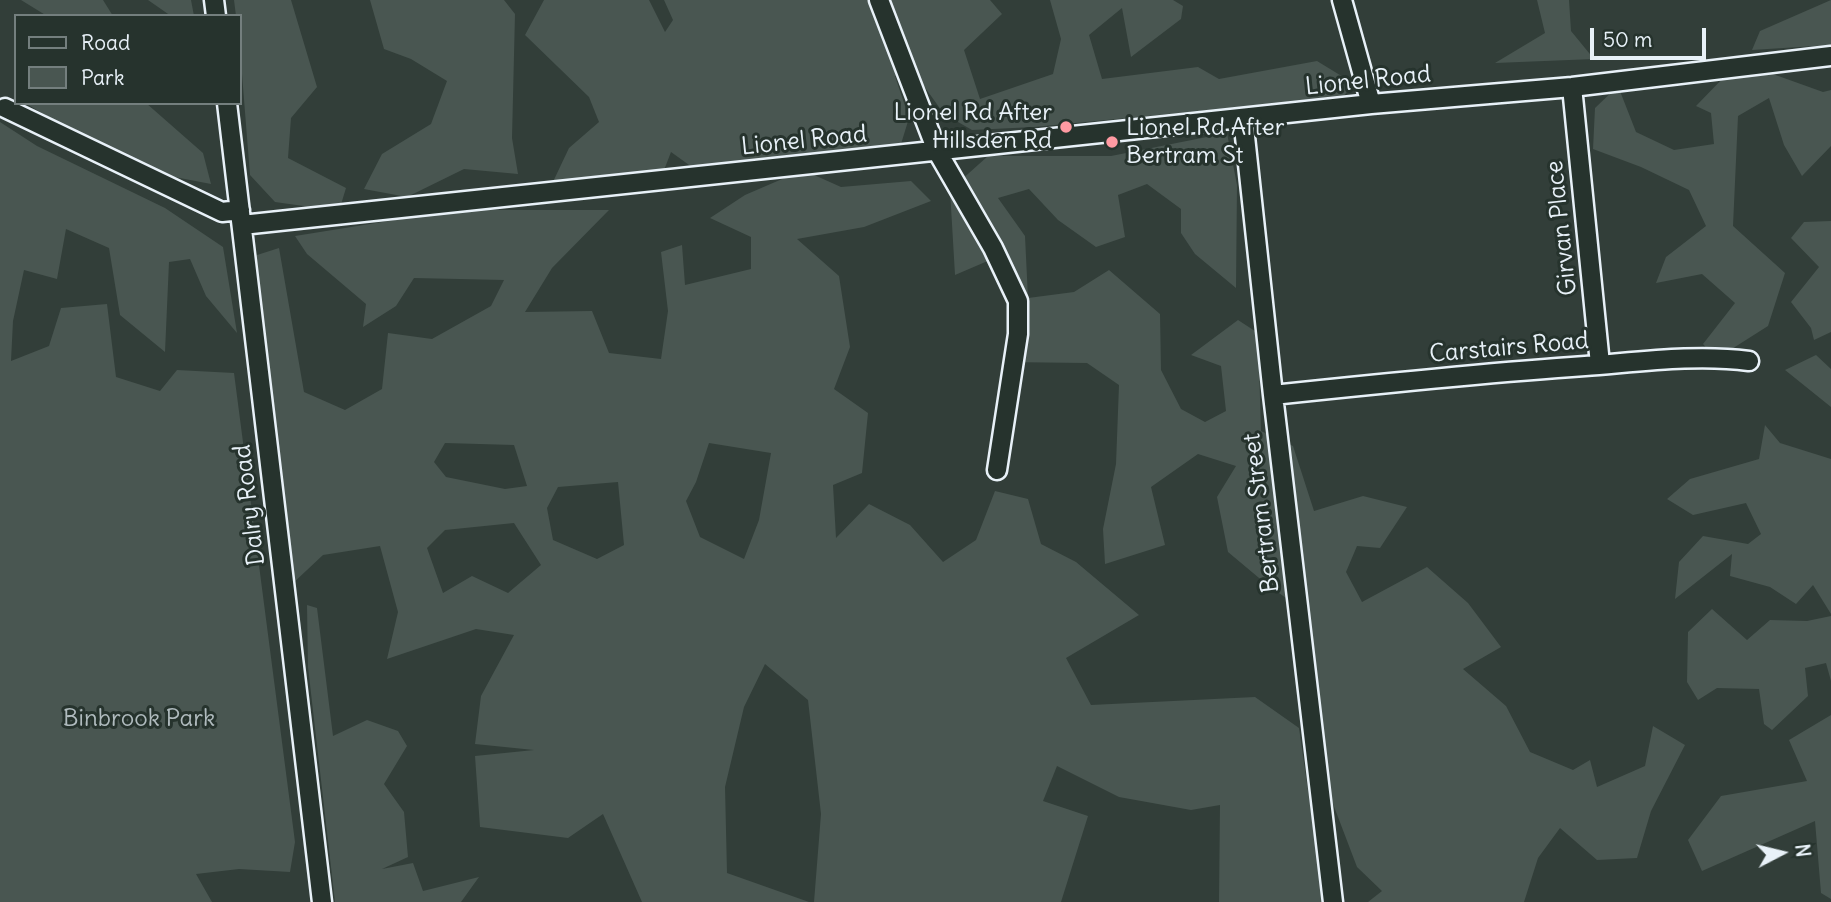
<!DOCTYPE html>
<style>
body{margin:0}
#map{position:relative;width:1831px;height:902px;overflow:hidden;background:#323e39;font-family:Delius,sans-serif}
canvas{display:block}
.legend{position:absolute;left:14px;top:14px;width:228px;height:91px;box-sizing:border-box;background:#26332d;border:2px solid #747f7e;margin:0;padding:9px 12px;list-style:none;font-size:21px;color:#e8f1f8}
.legend li{display:flex;align-items:center;gap:14px;height:35px}
.legend b{width:35px;border:2px solid #747f7e}
.north{position:absolute;left:1747px;top:818px;width:70px;height:70px;-webkit-text-stroke:5px #26332d;paint-order:stroke;rotate:83deg;font-size:19px;font-weight:700;line-height:28px;text-align:center;color:#e8f1f8}
.north::after{content:'';display:block;margin:auto;width:24px;height:32px;background:#e8f1f8;clip-path:polygon(50% 0,100% 100%,50% 72%,0 100%)}
.scale{position:absolute;left:1590px;top:28px;width:116px;height:32px;box-sizing:border-box;border:4px solid #e8f1f8;border-top:0;padding-left:9px;font-size:21px;line-height:24px;white-space:nowrap;color:#e8f1f8;-webkit-text-stroke:5px #26332d;paint-order:stroke}
</style>
<div id="map">
<canvas width="1831" height="902"></canvas>
<ul class="legend">
<li><b style="height:9px;background:#26332d"></b>Road</li>
<li><b style="height:19px;background:#495651"></b>Park</li>
</ul>
<div class="north">N</div>
<div class="scale">50 m</div>
</div>
<script>
const c = document.querySelector('canvas').getContext('2d');
c.lineJoin = 'round';
function paint(path, color) { c.fillStyle = color; c.fill(path, 'evenodd'); }
function strokePath(path, color, width, dash) { c.strokeStyle = color; c.lineWidth = width; c.lineCap = dash ? 'butt' : 'round'; c.setLineDash(dash || []); c.stroke(path); }
function write(font, color, halo, rows, align = 'center') {
  c.font = font + ' Delius,sans-serif'; c.lineWidth = 6; c.setLineDash([]); c.textBaseline = 'middle'; c.strokeStyle = halo; c.fillStyle = color; for (const [text, x, y, turn = 0] of rows) {
    c.save(); c.translate(x, y); c.rotate((+turn || 0) * Math.PI / 180); c.textAlign = isNaN(turn) ? turn : align; if (halo) c.strokeText(text, 0, 0); c.fillText(text, 0, 0); c.restore();
  }
}
const green = new Path2D(`
 M 21,0 L 103,0 L 113,16 L 47,16 Z
 M 148,0 L 191,0 L 194,16 L 171,16 Z
 M 234,0 L 291,0 L 317,87 L 291,118 L 288,158 L 346,188 L 339,211 L 275,202 L 250,175 L 240,49 L 240,16 L 236,16 Z
 M 370,0 L 504,0 L 515,14 L 512,138 L 518,174 L 464,169 L 407,197 L 364,189 L 382,154 L 431,124 L 447,81 L 411,59 L 384,49 Z
 M 544,0 L 649,0 L 665,32 L 673,20 L 664,0 L 990,0 L 1002,14 L 964,50 L 980,99 L 1053,74 L 1061,39 L 1050,0 L 1173,0 L 1183,6 L 1181,19 L 1131,57 L 1122,8 L 1089,35 L 1102,79 L 1198,67 L 1219,79 L 1317,61 L 1353,83 L 1337,106 L 1251,106 L 1034,127 L 972,130 L 944,114 L 916,75 L 895,76 L 909,118 L 901,144 L 703,175 L 671,152 L 661,178 L 602,176 L 551,186 L 569,148 L 599,122 L 589,97 L 525,35 Z
 M 1537,0 L 1569,0 L 1571,31 L 1594,59 L 1495,63 L 1545,33 Z
 M 1831,0 L 1831,45 L 1752,50 L 1760,31 Z
 M 1770,73 L 1823,92 L 1831,90 L 1831,146 L 1802,176 L 1784,145 L 1769,98 L 1738,116 L 1733,226 L 1785,273 L 1768,326 L 1716,359 L 1703,344 L 1735,303 L 1702,274 L 1656,283 L 1666,257 L 1706,226 L 1689,190 L 1641,167 L 1593,149 L 1595,108 L 1618,86 L 1636,132 L 1674,150 L 1714,144 L 1711,113 L 1696,106 L 1726,75 Z
 M 25,103 L 146,103 L 203,153 L 211,184 L 138,170 Z
 M 0,122 L 37,146 L 165,208 L 223,247 L 237,333 L 206,296 L 190,259 L 169,262 L 165,352 L 120,315 L 109,248 L 66,229 L 57,279 L 24,270 L 13,321 L 11,361 L 49,346 L 61,308 L 107,304 L 116,377 L 160,391 L 177,370 L 234,373 L 295,842 L 290,872 L 239,869 L 196,874 L 212,902 L 0,902 Z
 M 1227,133 L 1237,185 L 1236,288 L 1195,254 L 1181,233 L 1181,209 L 1147,184 L 1118,195 L 1125,237 L 1096,247 L 1058,220 L 1029,189 L 998,198 L 1025,236 L 1028,298 L 1074,292 L 1109,270 L 1160,314 L 1161,370 L 1181,409 L 1205,422 L 1226,411 L 1221,366 L 1191,355 L 1238,320 L 1258,333 L 1261,431 L 1293,446 L 1314,511 L 1363,496 L 1407,507 L 1380,548 L 1357,546 L 1346,572 L 1362,602 L 1427,567 L 1468,603 L 1501,647 L 1463,669 L 1506,706 L 1530,752 L 1573,770 L 1590,760 L 1597,787 L 1645,766 L 1653,726 L 1685,745 L 1651,811 L 1637,858 L 1597,860 L 1560,828 L 1538,858 L 1524,902 L 1368,902 L 1382,891 L 1357,867 L 1330,796 L 1307,613 L 1265,583 L 1228,552 L 1217,497 L 1236,466 L 1198,454 L 1151,487 L 1165,545 L 1105,564 L 1103,529 L 1116,464 L 1119,385 L 1087,363 L 1004,362 L 1025,309 L 997,257 L 955,275 L 950,190 L 988,156 L 1111,156 Z
 M 803,170 L 841,187 L 911,181 L 931,201 L 864,227 L 797,239 L 839,276 L 850,347 L 834,389 L 868,413 L 862,473 L 833,485 L 836,538 L 869,504 L 910,525 L 943,562 L 976,540 L 995,491 L 1028,499 L 1041,544 L 1076,562 L 1139,615 L 1066,658 L 1091,705 L 1255,697 L 1299,728 L 1324,902 L 1219,902 L 1220,805 L 1191,810 L 1119,797 L 1057,766 L 1043,801 L 1088,816 L 1061,902 L 814,902 L 821,814 L 808,700 L 765,664 L 744,707 L 725,787 L 727,873 L 809,902 L 642,902 L 603,814 L 568,838 L 480,827 L 475,756 L 534,750 L 475,744 L 481,696 L 514,635 L 476,629 L 387,659 L 398,612 L 380,546 L 323,555 L 291,585 L 254,256 L 279,248 L 304,392 L 345,410 L 382,389 L 388,333 L 432,339 L 491,306 L 504,280 L 414,278 L 396,306 L 363,327 L 366,304 L 307,254 L 295,236 L 457,210 L 609,210 L 552,268 L 525,312 L 592,311 L 609,353 L 661,359 L 668,311 L 661,252 L 682,245 L 685,285 L 751,269 L 751,237 L 710,218 L 745,195 ZM 445,443 L 514,445 L 527,486 L 505,489 L 446,477 L 434,462 ZM 709,443 L 771,453 L 759,520 L 744,559 L 700,537 L 686,501 L 696,482 ZM 618,482 L 624,545 L 597,559 L 553,540 L 547,508 L 558,487 ZM 514,523 L 541,565 L 508,593 L 472,576 L 443,593 L 427,548 L 445,530 Z
 M 1831,221 L 1831,332 L 1814,340 L 1811,328 L 1791,302 L 1819,267 L 1791,238 L 1804,222 Z
 M 1816,355 L 1831,369 L 1831,407 L 1785,370 Z
 M 1765,425 L 1780,443 L 1831,459 L 1831,614 L 1813,585 L 1796,604 L 1770,587 L 1730,576 L 1732,554 L 1675,599 L 1679,562 L 1703,536 L 1748,544 L 1761,534 L 1746,503 L 1693,515 L 1667,499 L 1690,479 L 1759,459 Z
 M 307,605 L 317,608 L 333,736 L 367,720 L 398,731 L 407,746 L 384,784 L 404,812 L 408,857 L 382,869 L 413,863 L 423,891 L 479,877 L 461,902 L 335,902 L 308,667 Z
 M 1712,609 L 1747,640 L 1770,620 L 1807,621 L 1831,616 L 1831,681 L 1826,663 L 1805,668 L 1808,696 L 1772,730 L 1764,724 L 1759,689 L 1717,688 L 1698,700 L 1687,682 L 1688,632 Z
 M 1831,715 L 1831,899 L 1821,893 L 1815,821 L 1702,871 L 1688,840 L 1721,796 L 1807,781 L 1789,740 Z`);
const street = new Path2D(`
 M 214,0 L 216,16
 M 879,0 L 937,151 L 993,248 L 1018,301 L 1018,334 L 997,470
 M 1342,0 L 1371,104
 M 1572,87 L 1600,364
 M 227,103 L 322,902
 M 5,108 L 222,212 L 240,210
 M 1243,118 L 1273,395 L 1333,902
 M 242,225 L 1371,104 L 1572,87 L 1831,56
 M 1273,395 C 1377,384 1481,373 1585,366 C 1639,362 1696,354 1749,361`);
const markers = [
 [1066,127,7,"#ff9aa2"],
 [1112,142,7,"#ff9aa2"]
];
const streetNames = [
 ["Lionel Road",1368,81,-6],
 ["Lionel Road",804,141,-6],
 ["Girvan Place",1562,228,-96],
 ["Carstairs Road",1509,348,-5],
 ["Dalry Road",250,505,-97],
 ["Bertram Street",1262,513,-97]
];
const poiNames = [
 ["Lionel Rd After",1052,113],
 ["Hillsden Rd",1052,141],
 ["Lionel Rd After",1126,128,"left"],
 ["Bertram St",1126,156,"left"]
];
const parkNames = [
 ["Binbrook Park",139,719]
];
paint(green, '#495651');
strokePath(street, '#e8f1f8', 23);
strokePath(street, '#26332d', 18);
for (const [x, y, r, color] of markers) { const dot = new Path2D(); dot.arc(x, y, r, 0, 2 * Math.PI); c.fillStyle = color; c.fill(dot); strokePath(dot, '#26332d', 2.5); }
write('24px', '#e8f1f8', '#26332d', streetNames);
write('24px', '#e8f1f8', '#26332d', poiNames, 'right');
write('24px', '#b0bbbe', '#26332d', parkNames);
</script>
